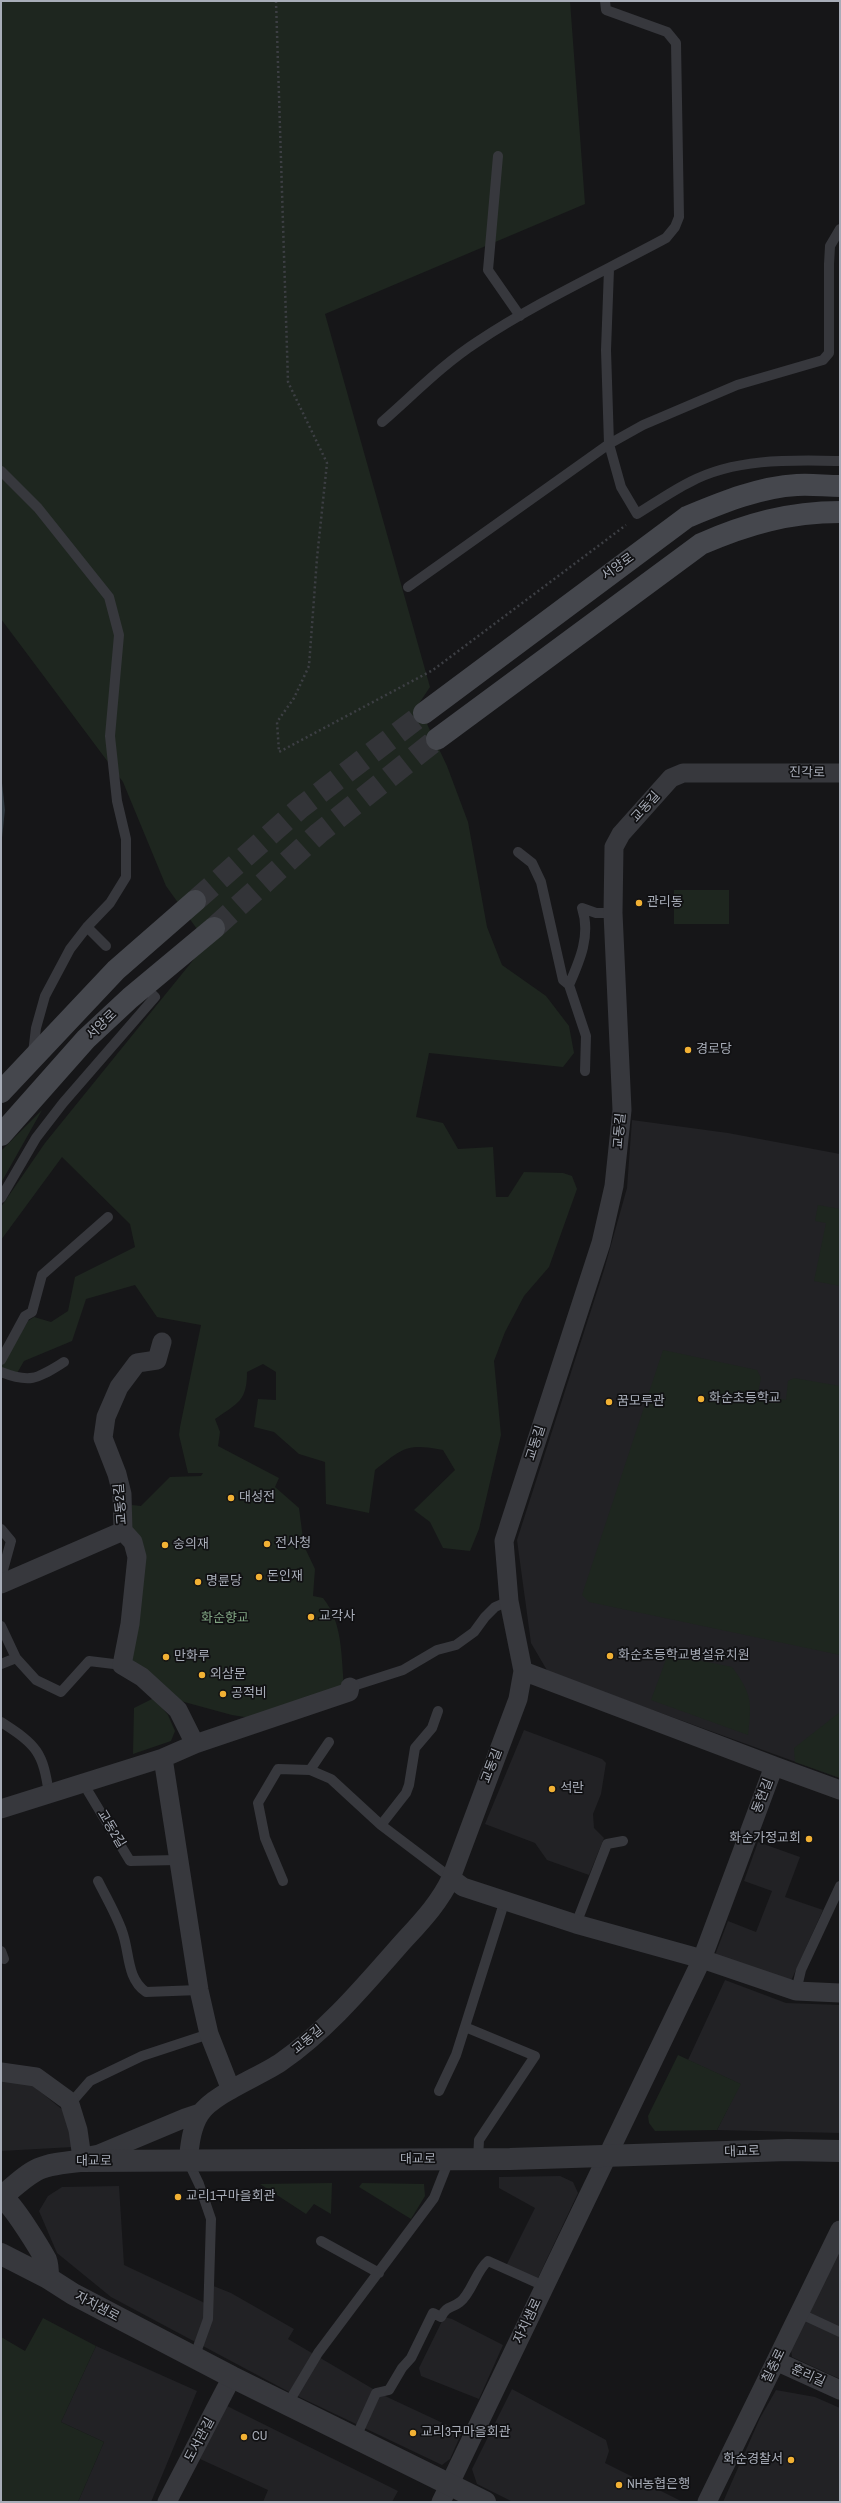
<!DOCTYPE html>
<meta charset="utf-8">
<style>
body{margin:0}
#map{position:relative;width:841px;height:2503px;overflow:hidden;background:#161618;font-family:"Archivo Narrow",sans-serif}
canvas{display:block}
.frame{position:absolute;inset:0;border:2px solid #a8adb8;pointer-events:none}
</style>
<div id="map">
<canvas width="841" height="2503"></canvas>
<div class="frame"></div>
</div>
<script>
const c = document.querySelector('canvas').getContext('2d');
c.lineJoin = 'round';
function paint(path, color) { c.fillStyle = color; c.fill(path, 'evenodd'); }
function strokePath(path, color, width, dash) { c.strokeStyle = color; c.lineWidth = width; c.lineCap = dash ? 'butt' : 'round'; c.setLineDash(dash || []); c.stroke(path); }
function write(font, color, halo, rows, align = 'center') {
  c.font = font + ' "Archivo Narrow","Noto Sans KR",sans-serif'; c.lineWidth = 3.5; c.setLineDash([]); c.textBaseline = 'middle'; c.strokeStyle = halo; c.fillStyle = color; for (const [text, x, y, turn = 0] of rows) {
    c.save(); c.translate(x, y); c.rotate((+turn || 0) * Math.PI / 180); c.textAlign = isNaN(turn) ? turn : align; if (halo) c.strokeText(text, 0, 0); c.fillText(text, 0, 0); c.restore();
  }
}
const built = new Path2D(`
 M 632,1120 L 728,1133 L 840,1154 L 840,1778 L 548,1672 L 531,1643 L 517,1540 L 604,1270 L 627,1188 Z
 M 524,1730 L 602,1759 L 606,1763 L 601,1794 L 593,1814 L 594,1828 L 604,1838 L 589,1875 L 547,1860 L 535,1843 L 485,1824 Z
 M 758,1842 L 800,1857 L 785,1897 L 823,1910 L 790,1983 L 715,1955 L 728,1921 L 756,1932 L 772,1891 L 744,1881 Z
 M 725,1980 L 786,2003 L 840,2005 L 840,2133 L 717,2130 L 740,2084 L 688,2060 Z
 M 1,2076 L 26,2080 L 64,2111 L 73,2147 L 1,2151 Z
 M 560,2176 L 573,2182 L 578,2193 L 536,2282 L 505,2268 L 535,2208 L 499,2188 L 499,2177 Z
 M 119,2186 L 124,2265 L 209,2305 L 211,2285 L 231,2293 L 294,2329 L 288,2339 L 385,2396 L 462,2432 L 450,2459 L 442,2465 L 291,2393 L 111,2297 L 57,2253 L 39,2211 L 48,2196 L 62,2187 Z
 M 834,2251 L 840,2253 L 840,2379 L 792,2357 L 790,2343 Z
 M 444,2317 L 452,2319 L 503,2345 L 479,2399 L 421,2376 L 419,2368 Z
 M 96,2346 L 197,2391 L 151,2502 L 78,2502 L 104,2442 L 61,2422 Z
 M 512,2389 L 606,2440 L 609,2451 L 605,2463 L 683,2502 L 513,2502 L 477,2484 L 472,2469 Z
 M 776,2390 L 815,2397 L 840,2408 L 840,2502 L 723,2502 L 760,2418 Z
 M 225,2405 L 398,2491 L 392,2502 L 263,2502 L 268,2490 L 200,2459 Z`);
const green = new Path2D(`
 M 1,1 L 570,1 L 585,204 L 325,314 L 430,687 L 418,705 L 447,766 L 468,822 L 487,927 L 502,965 L 546,996 L 569,1026 L 574,1053 L 563,1067 L 429,1053 L 416,1117 L 443,1123 L 458,1149 L 493,1147 L 496,1197 L 508,1197 L 524,1172 L 563,1173 L 572,1176 L 577,1189 L 549,1267 L 524,1296 L 505,1332 L 494,1361 L 501,1435 L 479,1529 L 470,1551 L 443,1548 L 430,1522 L 414,1510 L 455,1470 L 443,1450 C 407,1443 403,1448 375,1470 L 369,1513 L 326,1504 L 325,1462 L 299,1454 L 274,1432 L 254,1427 L 258,1399 L 276,1400 L 276,1372 L 263,1364 L 247,1372 C 247,1401 238,1403 215,1419 L 220,1432 L 218,1446 L 279,1478 L 275,1487 L 299,1508 L 304,1546 L 315,1569 L 313,1596 L 323,1598 C 343,1623 341,1655 344,1686 L 251,1718 L 232,1715 L 177,1700 L 129,1662 L 132,1505 L 141,1506 L 170,1477 L 201,1476 L 203,1473 L 188,1473 L 179,1435 L 180,1427 L 201,1325 L 157,1317 L 135,1285 L 86,1299 L 72,1341 L 24,1361 L 16,1375 L 1,1367 L 28,1321 L 34,1317 L 51,1322 L 68,1311 L 75,1277 L 135,1247 L 130,1224 L 62,1157 L 1,1240 L 1,1207 L 45,1143 L 207,943 L 166,886 L 123,782 L 1,619 Z
 M 674,890 L 729,890 L 729,924 L 674,924 Z
 M 42,1110 L 1,1183 L 1,1151 Z
 M 818,1205 L 840,1209 L 840,1286 L 814,1281 L 826,1223 L 815,1221 Z
 M 663,1350 L 757,1370 L 761,1378 L 758,1393 L 786,1400 L 788,1381 L 794,1378 L 840,1386 L 840,1655 L 589,1602 L 582,1595 Z
 M 668,1654 L 732,1667 C 752,1694 752,1702 748,1735 L 651,1700 Z
 M 154,1698 L 168,1715 L 175,1731 L 171,1741 L 133,1754 L 134,1708 Z
 M 840,1712 L 840,1778 L 795,1762 L 794,1748 Z
 M 678,2055 L 741,2084 L 717,2130 L 655,2131 L 649,2123 L 648,2116 Z
 M 332,2183 L 331,2214 L 314,2204 L 306,2214 L 260,2184 Z
 M 362,2183 L 424,2184 L 425,2196 L 411,2219 L 359,2187 Z
 M 43,2318 L 96,2346 L 61,2422 L 104,2442 L 78,2502 L 1,2502 L 1,2337 L 25,2351 Z`);
const water = new Path2D(`
 M 1,774 L 5,810 L 1,847 Z`);
const secondaryTunnel = new Path2D(`
 M 195,901 L 300,808 L 424,713
 M 214,928 L 319,833 L 437,739`);
const path = new Path2D(`
 M 276,1 L 288,382 L 327,463 L 317,558 L 309,666 L 294,698 L 277,722 L 279,752 L 433,670 L 626,525`);
const service = new Path2D(`
 M 498,156 L 488,270 L 520,316
 M 609,269 L 606,350 L 609,444 L 621,487 L 637,514 C 655,503 672,491 690,482 C 735,458 791,460 840,461
 M 382,422 C 413,395 443,364 477,342 C 537,302 603,272 666,238 L 675,227 L 679,217 L 676,43 L 667,32 L 606,10 L 605,1
 M 1,471 L 38,508 L 109,597 L 119,635 L 110,736 L 117,801 L 126,839 L 126,877 L 110,903 L 87,927 L 70,949 L 45,996 L 36,1028 L 33,1053
 M 408,587 L 609,444 L 643,425 L 737,385 L 823,360 L 829,353 L 829,264 L 830,246 L 840,229
 M 518,852 L 532,863 L 541,882 L 563,980 L 569,985 C 580,960 591,935 582,908 L 596,913 L 613,913
 M 87,927 L 106,946
 M 569,985 L 586,1036 L 585,1071
 M 1,1198 L 36,1138 L 63,1103 L 155,997 L 147,989
 M 1,1360 L 25,1316 L 32,1312 L 42,1275 L 108,1217
 M 1,1372 C 31,1384 38,1378 64,1362
 M 1,1529 L 11,1541 L 3,1570
 M 1,1626 L 16,1658
 M 1,1664 L 16,1658 L 36,1680 L 61,1692 L 89,1661 L 122,1665
 M 350,1687 L 403,1670 L 437,1650 L 456,1645 L 474,1632 L 485,1617 L 495,1607 L 509,1601
 M 1,1722 C 37,1745 43,1752 49,1794
 M 310,1770 L 329,1742
 M 83,1783 L 130,1861 L 178,1860
 M 381,1825 L 406,1793 L 409,1785 L 415,1748 L 432,1728 L 438,1711
 M 98,1881 C 106,1897 116,1914 122,1931 C 130,1952 126,1978 146,1992 L 199,1990
 M 283,1881 L 265,1838 L 258,1803 L 278,1769 L 310,1770 L 331,1779 L 381,1825 L 451,1878
 M 576,1924 L 607,1844 L 623,1841
 M 1,1951 L 4,1959
 M 796,1991 L 801,1970 L 840,1886
 M 465,2027 L 535,2056 L 479,2140 L 478,2159
 M 439,2091 L 456,2055 L 505,1900
 M 70,2104 L 90,2081 L 142,2056 L 209,2034
 M 188,2161 L 199,2184 L 211,2219 L 208,2319 L 194,2358
 M 321,2241 L 379,2273
 M 799,2313 L 840,2332
 M 287,2405 L 318,2353 L 434,2198 L 449,2160
 M 356,2437 L 376,2393 L 389,2390 L 402,2368 L 411,2358 L 433,2313 L 441,2317 C 447,2305 451,2309 460,2302 C 471,2294 476,2271 488,2261 L 544,2286`);
const minor = new Path2D(`
 M 162,1342 L 157,1360 L 137,1363 L 119,1387 L 106,1417 L 103,1438 L 117,1474 L 122,1494 L 123,1531 L 133,1542 L 137,1557 L 130,1624 L 122,1665 L 142,1677 L 178,1710 L 195,1744
 M 1,1584 L 123,1531
 M 523,1671 L 774,1766
 M 163,1758 L 199,1990 L 209,2034 L 231,2090
 M 1,1809 L 163,1758 L 195,1744 L 349,1692 L 350,1687
 M 451,1878 L 463,1887 L 576,1924 L 702,1959 L 796,1991 L 840,1993
 M 1,2072 L 36,2077 L 69,2101 L 78,2130 L 82,2158
 M 84,2157 L 99,2154 L 185,2118 L 200,2113
 M 188,2161 C 190,2145 191,2128 200,2114 C 213,2094 261,2076 281,2062 C 327,2030 363,1987 400,1945 C 419,1924 439,1904 451,1878 L 518,1699 L 523,1671 L 509,1601 L 504,1541 L 601,1243 L 614,1186 L 622,1110 L 613,913 L 614,847 L 621,834 L 671,778 L 683,773 L 840,773
 M 776,2361 L 840,2390
 M 167,2502 L 232,2377
 M 441,2502 L 702,1959 L 774,1766 L 840,1790
 M 707,2502 L 840,2230`);
const tertiary = new Path2D(`
 M 5,2194 C 36,2167 39,2165 80,2161 L 510,2159 L 788,2150 L 840,2151
 M 6,2201 C 16,2210 39,2247 46,2260 C 48,2265 48,2272 48,2278
 M 1,2254 L 48,2278 L 73,2294 L 232,2377 L 485,2502`);
const secondary = new Path2D(`
 M 424,713 L 687,517 C 721,503 759,487 797,485 C 811,484 826,486 840,486
 M 437,739 L 701,544 C 747,524 789,512 840,512
 M 1,1092 L 116,970 L 195,901
 M 1,1135 L 86,1039 L 130,998 L 214,928`);
const markers = [
 [639,903,4,"#f2b134"],
 [688,1050,4,"#f2b134"],
 [701,1399,4,"#f2b134"],
 [609,1402,4,"#f2b134"],
 [231,1498,4,"#f2b134"],
 [267,1544,4,"#f2b134"],
 [165,1545,4,"#f2b134"],
 [259,1577,4,"#f2b134"],
 [198,1582,4,"#f2b134"],
 [311,1617,4,"#f2b134"],
 [610,1656,4,"#f2b134"],
 [166,1657,4,"#f2b134"],
 [202,1675,4,"#f2b134"],
 [223,1694,4,"#f2b134"],
 [552,1789,4,"#f2b134"],
 [809,1839,4,"#f2b134"],
 [178,2197,4,"#f2b134"],
 [413,2433,4,"#f2b134"],
 [244,2437,4,"#f2b134"],
 [791,2460,4,"#f2b134"],
 [619,2485,4,"#f2b134"]
];
const streetNames = [
 ["서양로",618,567,-36],
 ["진각로",807,773,1],
 ["교동길",646,807,-48],
 ["서양로",102,1025,-44],
 ["교동길",620,1131,-85],
 ["교동길",536,1443,-72],
 ["교동2길",121,1504,-95],
 ["교동길",492,1766,-69],
 ["동헌길",763,1796,-69],
 ["교동2길",111,1829,59],
 ["교동길",308,2040,-40],
 ["대교로",742,2152,-2],
 ["대교로",418,2160],
 ["대교로",94,2162],
 ["자치샘로",97,2307,28],
 ["자치샘로",528,2321,-65],
 ["칠충로",774,2366,-64],
 ["훈리길",808,2376,24],
 ["도서관길",200,2440,-62]
];
const poiNames = [
 ["관리동",647,903],
 ["경로당",696,1050],
 ["화순초등학교",709,1399],
 ["꿈모루관",617,1402],
 ["대성전",239,1498],
 ["전사청",275,1544],
 ["숭의재",173,1545],
 ["돈인재",267,1577],
 ["명륜당",206,1582],
 ["교각사",319,1617],
 ["화순초등학교병설유치원",618,1656],
 ["만화루",174,1657],
 ["외삼문",210,1675],
 ["공적비",231,1694],
 ["석란",560,1789],
 ["화순가정교회",801,1839,"right"],
 ["교리1구마을회관",186,2197],
 ["교리3구마을회관",421,2433],
 ["CU",252,2437],
 ["화순경찰서",783,2460,"right"],
 ["NH농협은행",627,2485]
];
const parkNames = [
 ["화순향교",225,1619]
];
paint(built, '#222225');
paint(green, '#1e261f');
paint(water, '#2c353c');
strokePath(secondaryTunnel, '#333438', 22, [22, 11]);
strokePath(path, '#3d3f44', 2.5, [2, 3]);
strokePath(service, '#37383d', 10);
strokePath(minor, '#37383d', 19);
strokePath(tertiary, '#37383d', 22);
strokePath(secondary, '#45474d', 22);
for (const [x, y, r, color] of markers) { const dot = new Path2D(); dot.arc(x, y, r, 0, 2 * Math.PI); c.fillStyle = color; c.fill(dot); strokePath(dot, '#111113', 1.5); }
write('13px', '#a8adb8', '#111113', streetNames);
write('13px', '#a8adb8', '#111113', poiNames, 'left');
write('13px', '#7fa381', '#111113', parkNames);
</script>
